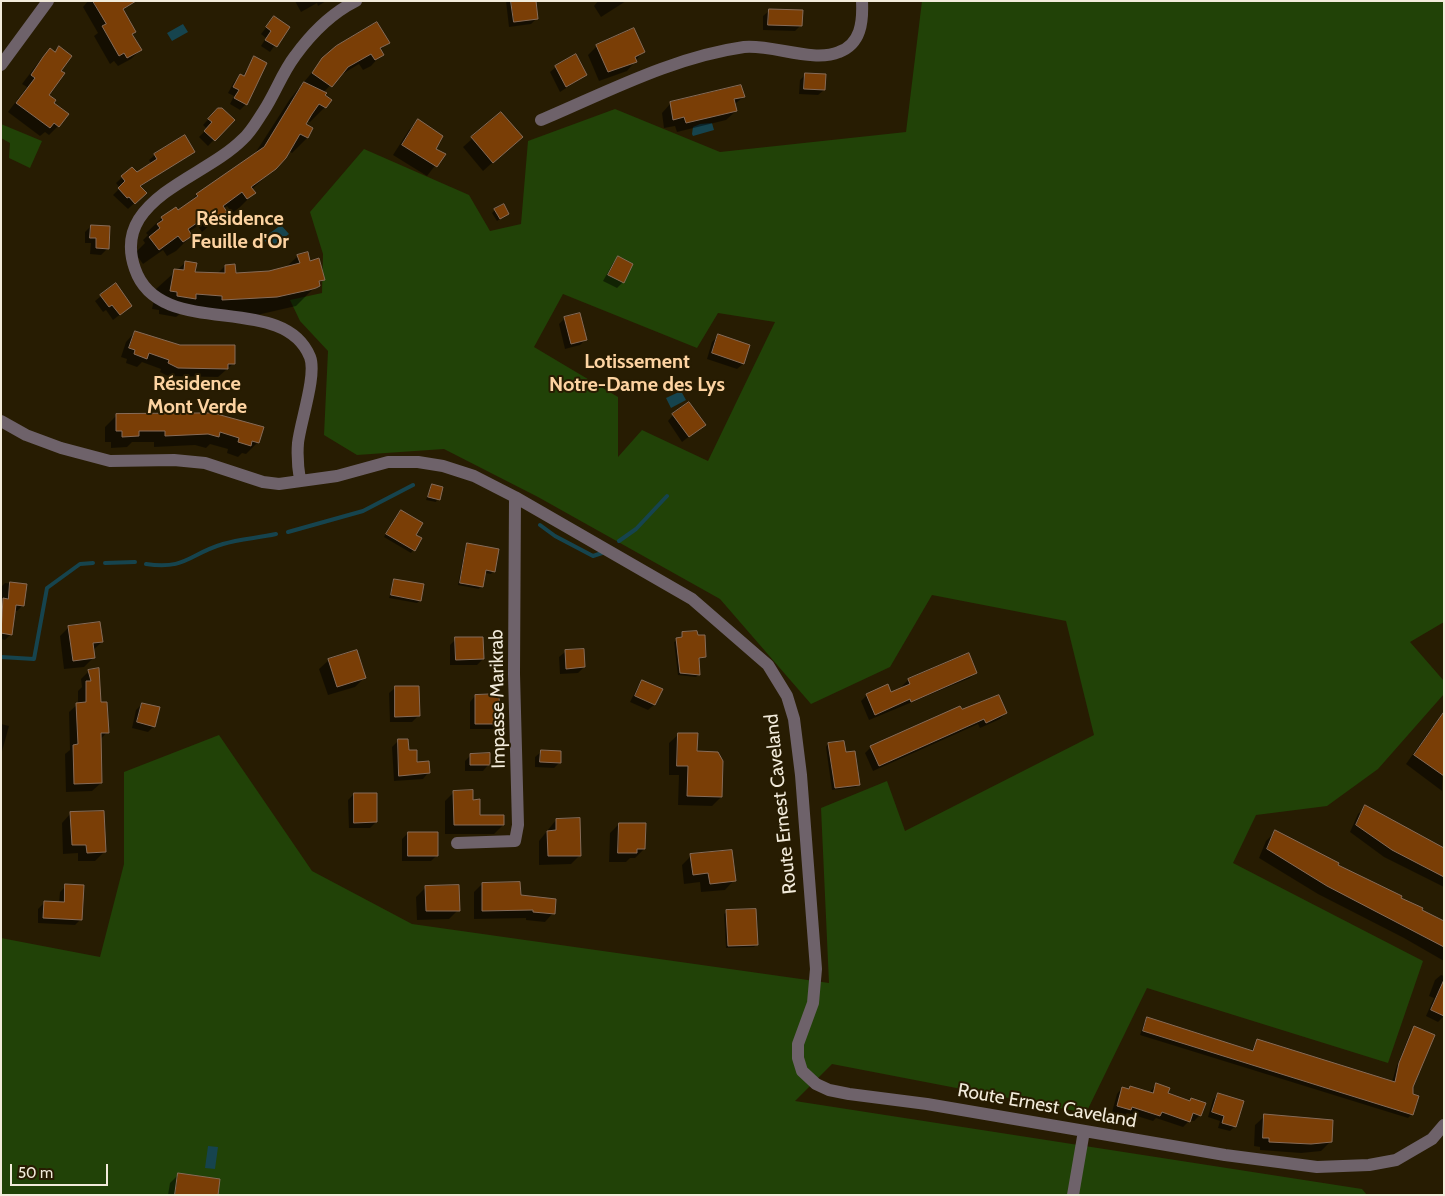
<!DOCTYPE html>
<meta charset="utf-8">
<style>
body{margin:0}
#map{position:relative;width:1445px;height:1196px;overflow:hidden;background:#271c02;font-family:Cabin,sans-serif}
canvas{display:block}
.frame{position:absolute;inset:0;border:2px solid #f2ebdb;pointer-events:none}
.scale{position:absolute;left:10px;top:1164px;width:98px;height:22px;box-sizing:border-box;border:2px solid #f2ebdb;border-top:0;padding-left:6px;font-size:15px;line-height:18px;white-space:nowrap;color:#f2ebdb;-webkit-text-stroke:4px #271c02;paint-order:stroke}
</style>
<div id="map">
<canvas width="1445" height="1196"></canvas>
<div class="frame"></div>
<div class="scale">50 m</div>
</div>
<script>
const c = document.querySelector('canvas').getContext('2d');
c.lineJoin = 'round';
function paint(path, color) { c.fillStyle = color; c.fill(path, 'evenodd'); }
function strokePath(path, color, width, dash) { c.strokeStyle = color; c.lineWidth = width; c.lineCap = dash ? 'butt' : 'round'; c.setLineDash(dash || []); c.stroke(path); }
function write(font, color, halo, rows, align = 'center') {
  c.font = font + ' Cabin,sans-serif'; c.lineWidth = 4; c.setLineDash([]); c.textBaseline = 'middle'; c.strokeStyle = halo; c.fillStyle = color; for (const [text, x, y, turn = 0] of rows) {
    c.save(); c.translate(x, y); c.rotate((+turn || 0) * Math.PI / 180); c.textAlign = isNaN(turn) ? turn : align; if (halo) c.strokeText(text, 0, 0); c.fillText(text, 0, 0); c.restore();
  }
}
const green = new Path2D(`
 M 922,1 L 1444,1 L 1444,622 L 1410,642 L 1444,681 L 1444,694 L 1378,769 L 1327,806 L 1256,815 L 1233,863 L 1423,961 L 1388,1063 L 1147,988 L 1086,1113 L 832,1064 L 795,1101 L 1362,1189 L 1367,1195 L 1,1195 L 1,938 L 100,957 L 124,864 L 124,772 L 219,735 L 312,871 L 412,924 L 829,983 L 821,808 L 887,781 L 905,831 L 1094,735 L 1066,621 L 932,595 L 890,667 L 811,704 L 720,599 L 538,497 L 444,449 L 357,455 L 324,435 L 328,351 L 300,321 L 290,300 L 322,293 L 323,254 L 310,212 L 364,149 L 469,195 L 490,231 L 521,224 L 528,141 L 615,109 L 720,152 L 906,132 ZM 563,294 L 697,348 L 718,313 L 775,322 L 708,461 L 642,430 L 618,457 L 618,397 L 534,347 Z
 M 1,124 L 42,141 L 30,168 L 9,158 L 10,143 L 1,138 Z`);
const water = new Path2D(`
 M 183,24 L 188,32 L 172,41 L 167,33 Z
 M 712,123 L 714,130 L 693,136 L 692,134 L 693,127 L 700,124 Z
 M 281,225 L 289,234 L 270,248 L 263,238 Z
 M 681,391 L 686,400 L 671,408 L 666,398 Z
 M 208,1146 L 218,1147 L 215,1169 L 205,1168 Z`);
const shadow = new Path2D(`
 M 88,1 L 133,1 L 122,11 L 140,50 L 131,59 L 118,66 L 114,61 L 110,64 L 94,36 L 98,33 L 83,7 Z
 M 295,1 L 326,1 L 318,6 L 317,3 L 301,12 Z
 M 506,1 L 535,1 L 537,18 L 531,24 L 509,27 Z
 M 598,1 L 626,1 L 601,17 L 594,6 Z
 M 769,11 L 801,25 L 795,31 L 763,30 L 763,16 Z
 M 274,18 L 288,27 L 270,52 L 261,46 L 266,38 L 261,34 Z
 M 388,43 L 380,50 L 382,54 L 371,66 L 363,70 L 359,64 L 339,76 L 323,93 L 325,107 L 310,122 L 307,120 L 304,124 L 312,129 L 307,138 L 292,153 L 289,151 L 275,168 L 252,189 L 254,193 L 239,208 L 232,213 L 227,206 L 223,209 L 225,212 L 202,232 L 198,226 L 188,232 L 191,236 L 176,251 L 167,256 L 163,250 L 143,264 L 135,253 L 145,243 L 143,240 L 148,235 L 146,233 L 162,218 L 176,208 L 178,212 L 197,195 L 254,155 L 290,99 L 323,59 Z
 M 597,46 L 643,52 L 627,71 L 599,81 L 588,55 Z
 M 59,48 L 59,71 L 47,95 L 52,104 L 58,126 L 49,135 L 45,132 L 40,136 L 8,112 L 27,87 L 22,84 L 41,59 L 50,50 L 54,53 Z
 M 254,58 L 246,104 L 240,110 L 230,104 L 234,96 L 228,93 L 234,82 L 240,76 L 242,77 Z
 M 556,67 L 586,75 L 560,92 L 550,72 Z
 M 806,74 L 824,90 L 818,95 L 799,94 L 800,80 Z
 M 743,97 L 734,105 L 736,111 L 726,120 L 677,132 L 675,126 L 664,128 L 662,113 L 671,103 Z
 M 218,109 L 233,120 L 208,146 L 199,137 L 207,129 L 203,125 Z
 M 501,113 L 521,137 L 483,171 L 463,147 Z
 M 418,121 L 435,149 L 444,154 L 427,176 L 393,155 L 409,130 Z
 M 194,151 L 140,187 L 145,193 L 128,209 L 113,195 L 120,188 L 116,183 L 132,168 L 136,174 L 151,164 L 149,160 L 155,155 Z
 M 495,210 L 508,213 L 497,221 L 492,213 Z
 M 91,226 L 107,249 L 101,255 L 90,254 L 91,243 L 85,243 L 85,232 Z
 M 298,256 L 309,263 L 323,279 L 296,306 L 257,315 L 181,313 L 176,317 L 159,314 L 159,310 L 152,309 L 156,289 L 186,262 L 193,273 L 217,274 L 225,266 L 235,274 L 269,272 L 285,268 Z
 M 618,257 L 623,282 L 617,288 L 603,281 L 613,263 Z
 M 101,296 L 131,306 L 113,320 L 106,310 L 103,312 L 95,301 Z
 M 565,318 L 586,339 L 580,345 L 565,349 L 559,324 Z
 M 135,332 L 180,346 L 234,363 L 218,377 L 168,376 L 160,372 L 161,369 L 142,362 L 137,367 L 126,363 L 127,359 L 121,357 L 126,342 Z
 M 718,336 L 749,346 L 743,364 L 737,369 L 707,359 L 712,342 Z
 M 213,414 L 258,442 L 246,454 L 242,453 L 238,457 L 227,453 L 228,449 L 210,444 L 206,448 L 195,445 L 154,447 L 154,442 L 132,442 L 127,447 L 111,448 L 111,442 L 105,442 L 105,427 L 117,415 Z
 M 673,415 L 704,425 L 682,442 L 668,421 Z
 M 432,485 L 442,488 L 436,502 L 426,500 Z
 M 401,511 L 414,535 L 420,539 L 411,553 L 384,537 Z
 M 468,545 L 493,571 L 491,574 L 485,573 L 479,589 L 458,585 L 465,547 Z
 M 395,580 L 420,600 L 417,603 L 389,598 Z
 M 5,583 L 25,585 L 23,605 L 17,611 L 14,611 L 11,634 L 5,640 L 1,639 L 1,587 Z
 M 69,627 L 102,642 L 92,651 L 93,658 L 84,667 L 64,669 L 60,636 Z
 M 682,633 L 704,657 L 698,660 L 699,674 L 696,677 L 678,675 L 674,642 L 680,639 Z
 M 456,639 L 483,659 L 477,665 L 450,665 L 450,645 Z
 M 565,652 L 584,667 L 578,673 L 560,674 L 559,657 Z
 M 968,655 L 976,673 L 970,678 L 869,720 L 861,701 L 867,695 L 891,694 L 903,688 L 902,686 L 908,680 Z
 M 329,660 L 364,678 L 355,687 L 328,695 L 319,669 Z
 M 89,671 L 107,732 L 100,740 L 101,783 L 92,791 L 66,792 L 65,754 L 70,750 L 69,712 L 78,704 L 78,691 L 82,687 L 81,679 Z
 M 642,682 L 654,705 L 648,710 L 630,702 L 637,688 Z
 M 395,688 L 418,716 L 412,722 L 390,722 L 389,693 Z
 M 475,696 L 498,723 L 493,729 L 470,729 L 470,702 Z
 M 142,704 L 154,726 L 148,732 L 132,728 L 136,710 Z
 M 961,711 L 1006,713 L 1000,719 L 980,728 L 978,724 L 873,771 L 865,753 L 871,747 Z
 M 1439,721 L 1444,724 L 1442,791 L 1406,764 L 1430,730 Z
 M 1,724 L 9,726 L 1,755 Z
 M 679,734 L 696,752 L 721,797 L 712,806 L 678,805 L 679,775 L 669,775 L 669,743 Z
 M 398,741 L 416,763 L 428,773 L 423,779 L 394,781 L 392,747 Z
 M 828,744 L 845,754 L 859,784 L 856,787 L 832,790 L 826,747 Z
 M 541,752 L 560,762 L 554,768 L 535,767 L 535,757 Z
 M 471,755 L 488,765 L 483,771 L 465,771 L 465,761 Z
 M 454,792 L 472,801 L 479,816 L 503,825 L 494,834 L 445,834 L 445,801 Z
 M 354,794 L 376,822 L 370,828 L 349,828 L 348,800 Z
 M 1366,807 L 1444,849 L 1444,887 L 1384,857 L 1350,832 L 1358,814 Z
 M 71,813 L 104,852 L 95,861 L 78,861 L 78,853 L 63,854 L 62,823 Z
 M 556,820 L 580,855 L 571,864 L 539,865 L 539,841 Z
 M 619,824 L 644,849 L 635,858 L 630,858 L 626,862 L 609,862 L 610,833 Z
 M 1275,832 L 1444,923 L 1444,961 L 1404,938 L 1318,894 L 1259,858 L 1266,841 Z
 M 408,833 L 437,855 L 431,861 L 402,861 L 402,839 Z
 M 691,856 L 734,880 L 725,890 L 701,892 L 700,882 L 684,884 L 682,865 Z
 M 482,884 L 519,896 L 553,913 L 545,922 L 526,920 L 526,918 L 474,919 L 474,892 Z
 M 66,886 L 81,919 L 75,925 L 38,923 L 38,909 L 44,903 L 59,903 L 60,892 Z
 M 425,888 L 458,910 L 449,919 L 417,920 L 416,897 Z
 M 727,912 L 757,944 L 754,947 L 726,948 L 724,914 Z
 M 1441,975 L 1444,976 L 1444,1016 L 1438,1022 L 1426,1016 L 1434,998 L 1429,996 L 1435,980 Z
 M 1147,1019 L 1251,1052 L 1257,1040 L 1392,1082 L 1396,1068 L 1411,1031 L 1414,1028 L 1412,1114 L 1408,1118 L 1140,1035 L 1144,1023 Z
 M 1156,1085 L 1166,1094 L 1189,1102 L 1191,1099 L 1200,1115 L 1194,1121 L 1190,1120 L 1183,1127 L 1156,1118 L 1153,1121 L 1127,1113 L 1124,1116 L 1112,1112 L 1117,1094 L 1122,1088 L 1128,1090 L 1130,1088 L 1149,1093 Z
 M 1218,1094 L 1235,1126 L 1230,1131 L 1218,1128 L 1220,1121 L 1208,1117 L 1213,1100 Z
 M 1265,1116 L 1330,1142 L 1321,1151 L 1301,1153 L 1260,1150 L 1260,1147 L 1254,1146 L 1255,1125 Z
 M 179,1174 L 216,1195 L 168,1195 L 170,1183 Z`);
const stream = new Path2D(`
 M 540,525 L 555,536 L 593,556 L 602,553
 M 288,532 L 363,511 L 413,485
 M 619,541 L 636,529 L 667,496
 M 105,563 L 135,562
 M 146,564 C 186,570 189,554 223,544 C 239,539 258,538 276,534
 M 1,657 L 34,659 L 47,588 L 80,564 L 93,563`);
const building = new Path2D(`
 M 93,1 L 136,1 L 123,9 L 136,32 L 132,34 L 142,50 L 127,58 L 124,53 L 119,56 L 102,26 L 106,24 Z
 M 511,1 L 536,1 L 538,19 L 514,22 Z
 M 769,9 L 803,10 L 802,26 L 768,25 Z
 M 274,16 L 290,27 L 277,47 L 265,40 L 271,31 L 266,27 Z
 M 377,22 L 390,43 L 380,48 L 384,55 L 375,60 L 371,54 L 348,67 L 332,87 L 312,73 L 322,58 L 336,46 Z
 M 634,28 L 645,52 L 635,57 L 637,62 L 608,72 L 596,45 Z
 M 59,46 L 72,56 L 61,71 L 65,73 L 49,95 L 56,100 L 54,103 L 69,114 L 59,127 L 54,123 L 50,128 L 16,103 L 35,78 L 31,75 L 43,57 L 50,48 L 55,52 Z
 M 576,54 L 587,75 L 566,87 L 555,66 Z
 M 254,56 L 267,63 L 247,105 L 234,98 L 239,90 L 233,87 L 240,74 L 244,76 Z
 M 805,73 L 826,74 L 825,90 L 804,89 Z
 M 304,82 L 327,93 L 325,95 L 332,100 L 326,108 L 319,104 L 312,114 L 306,124 L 313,128 L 308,138 L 300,134 L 286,158 L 276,169 L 251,187 L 256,193 L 247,199 L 242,192 L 223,206 L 227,212 L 218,218 L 213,212 L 188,229 L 192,236 L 183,242 L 178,236 L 159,250 L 149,237 L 160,228 L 157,224 L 163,220 L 161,217 L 176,207 L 178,210 L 198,196 L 196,194 L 264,147 Z
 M 741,85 L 745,97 L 734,99 L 737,111 L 686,123 L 684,117 L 673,120 L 670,102 Z
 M 218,108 L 222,108 L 235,120 L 215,141 L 204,131 L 212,122 L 208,119 Z
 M 501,112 L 523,137 L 493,163 L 471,137 Z
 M 418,119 L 443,136 L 436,149 L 446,154 L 437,167 L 402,145 Z
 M 185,135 L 195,152 L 140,186 L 147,193 L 135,204 L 129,197 L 127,198 L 118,188 L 125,181 L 121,176 L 132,167 L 137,172 L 157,159 L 154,154 Z
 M 504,204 L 509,214 L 500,219 L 494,209 Z
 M 91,225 L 110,226 L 109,249 L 96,248 L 96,238 L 90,238 Z
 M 308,252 L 310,261 L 319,258 L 325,280 L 319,281 L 320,286 L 316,288 L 309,290 L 277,297 L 222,300 L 222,296 L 196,294 L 196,299 L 177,296 L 177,292 L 170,291 L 174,269 L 184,270 L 185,261 L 197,263 L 195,272 L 225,273 L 225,265 L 235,264 L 236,273 L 269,271 L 300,263 L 297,255 Z
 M 618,256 L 633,264 L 624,283 L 608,275 Z
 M 116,283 L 132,306 L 120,315 L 112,305 L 109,307 L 100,295 Z
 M 580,313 L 587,340 L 571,344 L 564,317 Z
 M 135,331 L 180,345 L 235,345 L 235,364 L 228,364 L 228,369 L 178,368 L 168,363 L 169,360 L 149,353 L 147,359 L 134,354 L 135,350 L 129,348 Z
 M 718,334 L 750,345 L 744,364 L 712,353 Z
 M 689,402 L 706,425 L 689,437 L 672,414 Z
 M 213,413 L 264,427 L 259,443 L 252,441 L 251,446 L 238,442 L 239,438 L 220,432 L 219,437 L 208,434 L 165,436 L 165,431 L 139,431 L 139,436 L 122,437 L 122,431 L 116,431 L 116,414 Z
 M 432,484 L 443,487 L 440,500 L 428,497 Z
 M 401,510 L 423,523 L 416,535 L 422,538 L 415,551 L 386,534 Z
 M 467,543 L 499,549 L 495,572 L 486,570 L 483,587 L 460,583 Z
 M 394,579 L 424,584 L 421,601 L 391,595 Z
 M 10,582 L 27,584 L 24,606 L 16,605 L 12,635 L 1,633 L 3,598 L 8,599 Z
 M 100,622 L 103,642 L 93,643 L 95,658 L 73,661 L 68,626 Z
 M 697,631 L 698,635 L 705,635 L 706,657 L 699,658 L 700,675 L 680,673 L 676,638 L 682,637 L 682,632 Z
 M 455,637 L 483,637 L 484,659 L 456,660 Z
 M 584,649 L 585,667 L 566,669 L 565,650 Z
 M 357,650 L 366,678 L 337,687 L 328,659 Z
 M 969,653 L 977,673 L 911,702 L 910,699 L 875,715 L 866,694 L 888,684 L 891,692 L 910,684 L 908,679 Z
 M 99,668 L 101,702 L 107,702 L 109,733 L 101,733 L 102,783 L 74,784 L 73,745 L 78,744 L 76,703 L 86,702 L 86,681 L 91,681 L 88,670 Z
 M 642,680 L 663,689 L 655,705 L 635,696 Z
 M 395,686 L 419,686 L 420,716 L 395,717 Z
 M 499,694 L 500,724 L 475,724 L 475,695 Z
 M 999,695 L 1007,713 L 986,723 L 984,719 L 879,766 L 870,746 L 960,706 L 962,709 Z
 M 142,703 L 160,707 L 155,727 L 137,722 Z
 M 1444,712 L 1444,776 L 1414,755 Z
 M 678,733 L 698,733 L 697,751 L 718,752 L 723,761 L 722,797 L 687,796 L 688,766 L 677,766 Z
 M 398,739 L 408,739 L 409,750 L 417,750 L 417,762 L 429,761 L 430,773 L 399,776 Z
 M 844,741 L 846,752 L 855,751 L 860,785 L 835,788 L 828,743 Z
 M 541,750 L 561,751 L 561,763 L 540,762 Z
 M 490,753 L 490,765 L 470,765 L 470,754 Z
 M 473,790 L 473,800 L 480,799 L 480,815 L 504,815 L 504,825 L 454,825 L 453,791 Z
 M 354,793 L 377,793 L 377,822 L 354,823 Z
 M 1365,805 L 1444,848 L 1444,877 L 1392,850 L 1356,825 Z
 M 104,811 L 106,852 L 87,853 L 86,845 L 72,845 L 70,812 Z
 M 580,818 L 581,856 L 548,856 L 547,831 L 556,830 L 556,819 Z
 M 619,823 L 646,823 L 645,849 L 637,849 L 637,853 L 618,853 Z
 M 1275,830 L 1339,863 L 1338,865 L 1402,896 L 1401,898 L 1423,908 L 1422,910 L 1444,921 L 1444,947 L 1327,886 L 1267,849 Z
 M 408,832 L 438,832 L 438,856 L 408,856 Z
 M 732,850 L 736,881 L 710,884 L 708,873 L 693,875 L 690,854 Z
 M 520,882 L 521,895 L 556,899 L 555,914 L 533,912 L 533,910 L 482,911 L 482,883 Z
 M 65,884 L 84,885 L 82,920 L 43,918 L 44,901 L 64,902 Z
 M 459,885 L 460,911 L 426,911 L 425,886 Z
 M 756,909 L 758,945 L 728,946 L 726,910 Z
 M 1444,980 L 1444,1016 L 1431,1010 Z
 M 1147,1017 L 1253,1051 L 1257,1039 L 1395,1082 L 1399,1063 L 1414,1026 L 1435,1035 L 1413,1087 L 1413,1094 L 1419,1096 L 1413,1115 L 1143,1031 Z
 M 1156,1083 L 1170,1088 L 1168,1093 L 1190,1101 L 1191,1098 L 1206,1103 L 1201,1116 L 1193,1113 L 1190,1122 L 1162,1112 L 1160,1116 L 1132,1107 L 1131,1110 L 1117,1106 L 1122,1087 L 1129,1089 L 1130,1086 L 1153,1093 Z
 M 1218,1093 L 1244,1101 L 1236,1127 L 1222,1123 L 1224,1116 L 1212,1112 Z
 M 1264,1114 L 1333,1120 L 1332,1142 L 1311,1144 L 1269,1142 L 1269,1138 L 1263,1138 Z
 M 178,1173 L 220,1179 L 218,1195 L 175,1195 Z`);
const minor = new Path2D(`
 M 1,65 L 48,1
 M 541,120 C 607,92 673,57 744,47 C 772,44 813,63 839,52 C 861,44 863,22 862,1
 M 1,421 L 26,435 L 61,448 L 110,461 L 174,460 L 205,463 L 263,482 L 279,484 L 337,476 L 388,462 L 418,462 L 443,466 L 474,476 L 515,497 L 692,599 L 768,665 L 787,696 L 794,719 L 801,775 L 816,969 L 813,1003 L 798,1044 L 798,1058 L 802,1071 L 816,1084 L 829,1090 L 849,1094 L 927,1104 L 1225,1155 L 1317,1167 L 1369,1165 L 1396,1160 L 1432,1139 L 1444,1125
 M 300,480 C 298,468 297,455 298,443 C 300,423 317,375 310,357 C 283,290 160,342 135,269 C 129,252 129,235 139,219 C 162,184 213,169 243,139 C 251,132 257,121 263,112 C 275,94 282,73 295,56 C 311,34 332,13 356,1
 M 457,843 L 515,841 L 518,825 L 514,674 L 515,497
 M 1073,1195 L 1084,1131`);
const streetNames = [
 ["Impasse Marikrab",498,699,-91],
 ["Route Ernest Caveland",781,804,-96],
 ["Route Ernest Caveland",1047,1106,10]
];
const neighbourhoodNames = [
 ["Résidence",240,219],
 ["Feuille d'Or",240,242],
 ["Lotissement",637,362],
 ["Notre-Dame des Lys",637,385],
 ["Résidence",197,384],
 ["Mont Verde",197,407]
];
paint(green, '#214207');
paint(water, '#16444e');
paint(shadow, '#0007');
strokePath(stream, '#16444e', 4);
paint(building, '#7a3e06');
strokePath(building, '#866b58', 1);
strokePath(minor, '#6e626a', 12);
write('19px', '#f2ebdb', '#271c02', streetNames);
write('bold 20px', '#fdd3a1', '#271c02', neighbourhoodNames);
</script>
